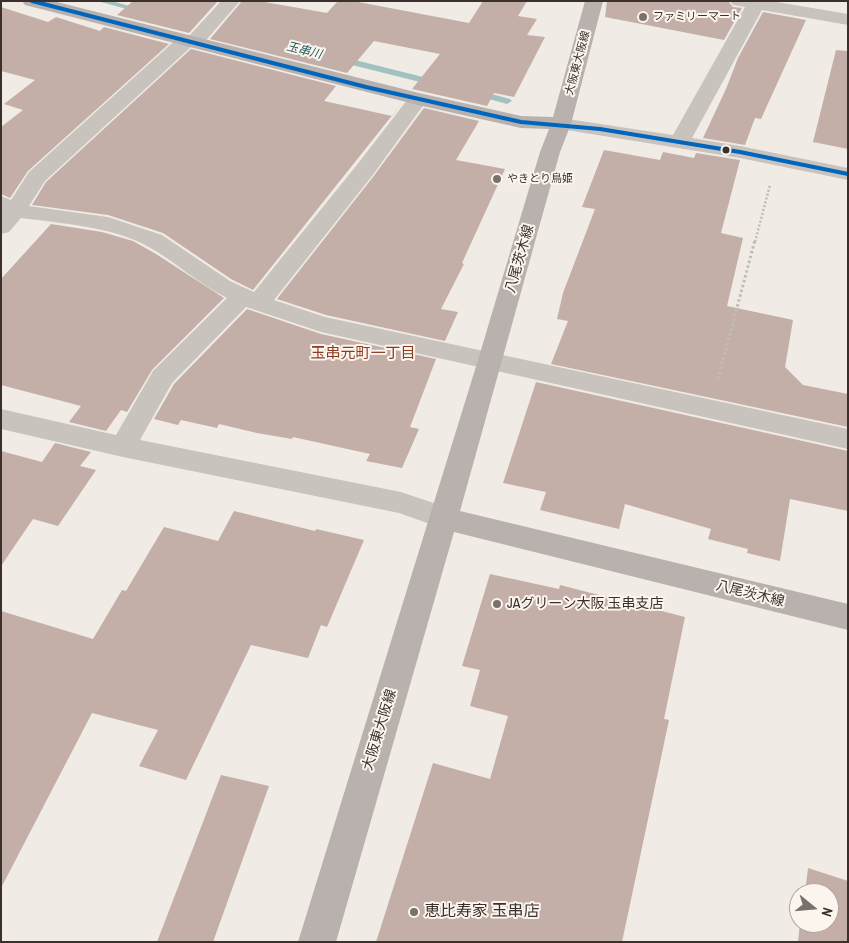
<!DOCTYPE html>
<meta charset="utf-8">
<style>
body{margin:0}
#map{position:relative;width:849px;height:943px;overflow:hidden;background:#f0ebe5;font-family:"Archivo Narrow",sans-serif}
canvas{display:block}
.frame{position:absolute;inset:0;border:2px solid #3b302b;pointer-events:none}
.north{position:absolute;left:789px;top:883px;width:50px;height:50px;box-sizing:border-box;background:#fbf5ee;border:1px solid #aea6a0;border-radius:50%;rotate:107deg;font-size:14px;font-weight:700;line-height:20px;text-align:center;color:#3b302b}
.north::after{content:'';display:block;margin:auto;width:18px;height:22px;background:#7a716c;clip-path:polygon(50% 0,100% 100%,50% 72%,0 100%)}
</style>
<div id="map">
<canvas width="849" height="943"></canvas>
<div class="frame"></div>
<div class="north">N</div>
</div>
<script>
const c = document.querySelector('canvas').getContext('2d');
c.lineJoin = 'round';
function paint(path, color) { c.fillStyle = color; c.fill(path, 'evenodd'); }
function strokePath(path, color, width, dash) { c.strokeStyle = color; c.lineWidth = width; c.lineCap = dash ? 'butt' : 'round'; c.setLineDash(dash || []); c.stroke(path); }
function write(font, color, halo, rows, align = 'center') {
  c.font = font + ' "Archivo Narrow","Noto Sans JP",sans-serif'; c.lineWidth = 4; c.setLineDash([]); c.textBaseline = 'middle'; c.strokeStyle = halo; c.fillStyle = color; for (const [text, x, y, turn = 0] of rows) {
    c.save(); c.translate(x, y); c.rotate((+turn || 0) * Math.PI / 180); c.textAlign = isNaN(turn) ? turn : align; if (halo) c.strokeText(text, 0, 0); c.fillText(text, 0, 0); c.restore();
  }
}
const stream = new Path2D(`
 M 97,1 L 112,1 L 146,11 L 142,13 Z
 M 339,56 L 439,81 L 440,83 L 436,86 L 336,61 L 336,57 Z
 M 477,90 L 510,99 L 512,101 L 507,104 L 474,95 L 473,93 Z`);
const building = new Path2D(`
 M 133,1 L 218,1 L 189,33 L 117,15 Z
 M 242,1 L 259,1 L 327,13 L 338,1 L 353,1 L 469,23 L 483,1 L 527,1 L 518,16 L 537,19 L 527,35 L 545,37 L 514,97 L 494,93 L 487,106 L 412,89 L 440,54 L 374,41 L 347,73 L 210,39 Z
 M 607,1 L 728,1 L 733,7 L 742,8 L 724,40 L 605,17 Z
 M 1,7 L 48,22 L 56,17 L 100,31 L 104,27 L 169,44 L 28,171 L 10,198 L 1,194 L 1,127 L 23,110 L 4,104 L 35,80 L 1,71 Z
 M 763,12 L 806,20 L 761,119 L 755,118 L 745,145 L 703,138 L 726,89 L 738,58 Z
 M 191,49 L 336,86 L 324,101 L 392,116 L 402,103 L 253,290 L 231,279 L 163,233 L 108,215 L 32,205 L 46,182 Z
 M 836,50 L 848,51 L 848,149 L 813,142 Z
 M 424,108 L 479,121 L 456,160 L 505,169 L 462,263 L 464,264 L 441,309 L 458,312 L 445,341 L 326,315 L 277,299 L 373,177 Z
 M 604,150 L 660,160 L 663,152 L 694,158 L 696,153 L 740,160 L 721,233 L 743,238 L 727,306 L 793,320 L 785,367 L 803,385 L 848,394 L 848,427 L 551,364 L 568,321 L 557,319 L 563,293 L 595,209 L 582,207 Z
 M 51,224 L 102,232 L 133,241 L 156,254 L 224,298 L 152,370 L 127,412 L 121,410 L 106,431 L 69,422 L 81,406 L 1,385 L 1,279 Z
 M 247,309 L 321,334 L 436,359 L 410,427 L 419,429 L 402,468 L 366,461 L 370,454 L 293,437 L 292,439 L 257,433 L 219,424 L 217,428 L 181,420 L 178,425 L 154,419 L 174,384 Z
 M 536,382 L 848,451 L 848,511 L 790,499 L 780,561 L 747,553 L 748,549 L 708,539 L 711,529 L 625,504 L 619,529 L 540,510 L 546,492 L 503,483 Z
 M 55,443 L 91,452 L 80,466 L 96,470 L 58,526 L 33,519 L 1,566 L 1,451 L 42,462 Z
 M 234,511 L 315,531 L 316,529 L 364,540 L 327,627 L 321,625 L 308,658 L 251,645 L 186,780 L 139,766 L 158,730 L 92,713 L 1,888 L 1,611 L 93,639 L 122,590 L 126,591 L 164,527 L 218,541 Z
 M 490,574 L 559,589 L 560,585 L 685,617 L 664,719 L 669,720 L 622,942 L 376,942 L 433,763 L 490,779 L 508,716 L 470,706 L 480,670 L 462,666 Z
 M 221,775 L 269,786 L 213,942 L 157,942 Z
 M 808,868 L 848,881 L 848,942 L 798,942 L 800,923 L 829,923 L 829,893 L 805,893 Z`);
const pathFar1 = new Path2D(`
 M 755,242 L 770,185`);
const path = new Path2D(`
 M 718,379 L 755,240`);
const minor = new Path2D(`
 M 221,1 L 240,1 L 201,46 L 191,47 L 45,181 L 29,206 L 108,217 L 162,235 L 230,281 L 254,292 L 356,166 L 411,95 L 418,93 L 425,95 L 428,99 L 425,103 L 372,176 L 274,300 L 325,317 L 848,429 L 848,449 L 321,332 L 246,307 L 172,383 L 140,440 L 401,492 L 454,510 L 458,518 L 454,526 L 444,529 L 399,513 L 123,457 L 1,429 L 1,409 L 116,435 L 153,371 L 227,298 C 198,284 175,261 147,246 C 113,227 59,223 21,218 L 9,232 L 1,234 L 1,196 L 11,200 L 29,172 L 180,36 L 190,35 Z
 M 730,1 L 771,1 L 848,14 L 848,25 L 762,10 L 692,138 L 740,146 L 848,168 L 848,180 L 740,158 L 554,128 L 551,124 L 554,120 L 561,118 L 673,135 L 745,7 L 733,5 Z`);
const major = new Path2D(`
 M 22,1 L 53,1 L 419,93 L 521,116 L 553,117 L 585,1 L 603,1 L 571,124 L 560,152 L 460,511 L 848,604 L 848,630 L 454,532 L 336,942 L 298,942 L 478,360 L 540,152 L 549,129 L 521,128 L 418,105 L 25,5 Z`);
const bus1 = new Path2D(`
 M 32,1 L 366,87 L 521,122 L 600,129 L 740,152 L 848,174`);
const markers = [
 [643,17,5,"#7a716c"],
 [726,150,4.5,"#3b302b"],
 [497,179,5,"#7a716c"],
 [497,604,5,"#7a716c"],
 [414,912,5,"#7a716c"]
];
const farPoinames = [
 ["ファミリーマート",653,17],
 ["やきとり鳥姫",507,179]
];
const farStreetnames = [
 ["大阪東大阪線",578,63,-75]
];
const farWaternames = [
 ["玉串川",304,51,14]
];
const streetNames = [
 ["八尾茨木線",520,259,-74],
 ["八尾茨木線",750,594,14],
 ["大阪東大阪線",380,730,-73]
];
const poiNames = [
 ["JAグリーン大阪 玉串支店",507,604]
];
const neighbourhoodNames = [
 ["玉串元町一丁目",363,354]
];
const nearPoinames = [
 ["恵比寿家 玉串店",424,912]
];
paint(stream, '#a1c2c1');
paint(building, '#c3afa7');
strokePath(pathFar1, '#c2bbb6', 2.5, [2, 2]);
strokePath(path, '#c2bbb6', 3, [2.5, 2.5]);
paint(minor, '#c9c3be');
paint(major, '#b8b1ad');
strokePath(bus1, '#0065bd', 4);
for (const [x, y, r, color] of markers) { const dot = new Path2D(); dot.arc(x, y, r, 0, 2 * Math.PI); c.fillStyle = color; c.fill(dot); strokePath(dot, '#fbf5ee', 2); }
write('11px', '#3b302b', '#fbf5ee', farPoinames, 'left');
write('11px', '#3b302b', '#fbf5ee', farStreetnames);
write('italic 12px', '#1f5a5e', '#fbf5ee', farWaternames);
write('14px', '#3b302b', '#fbf5ee', streetNames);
write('14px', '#3b302b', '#fbf5ee', poiNames, 'left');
write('15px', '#8c3b22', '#fbf5ee', neighbourhoodNames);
write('16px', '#3b302b', '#fbf5ee', nearPoinames, 'left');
</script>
